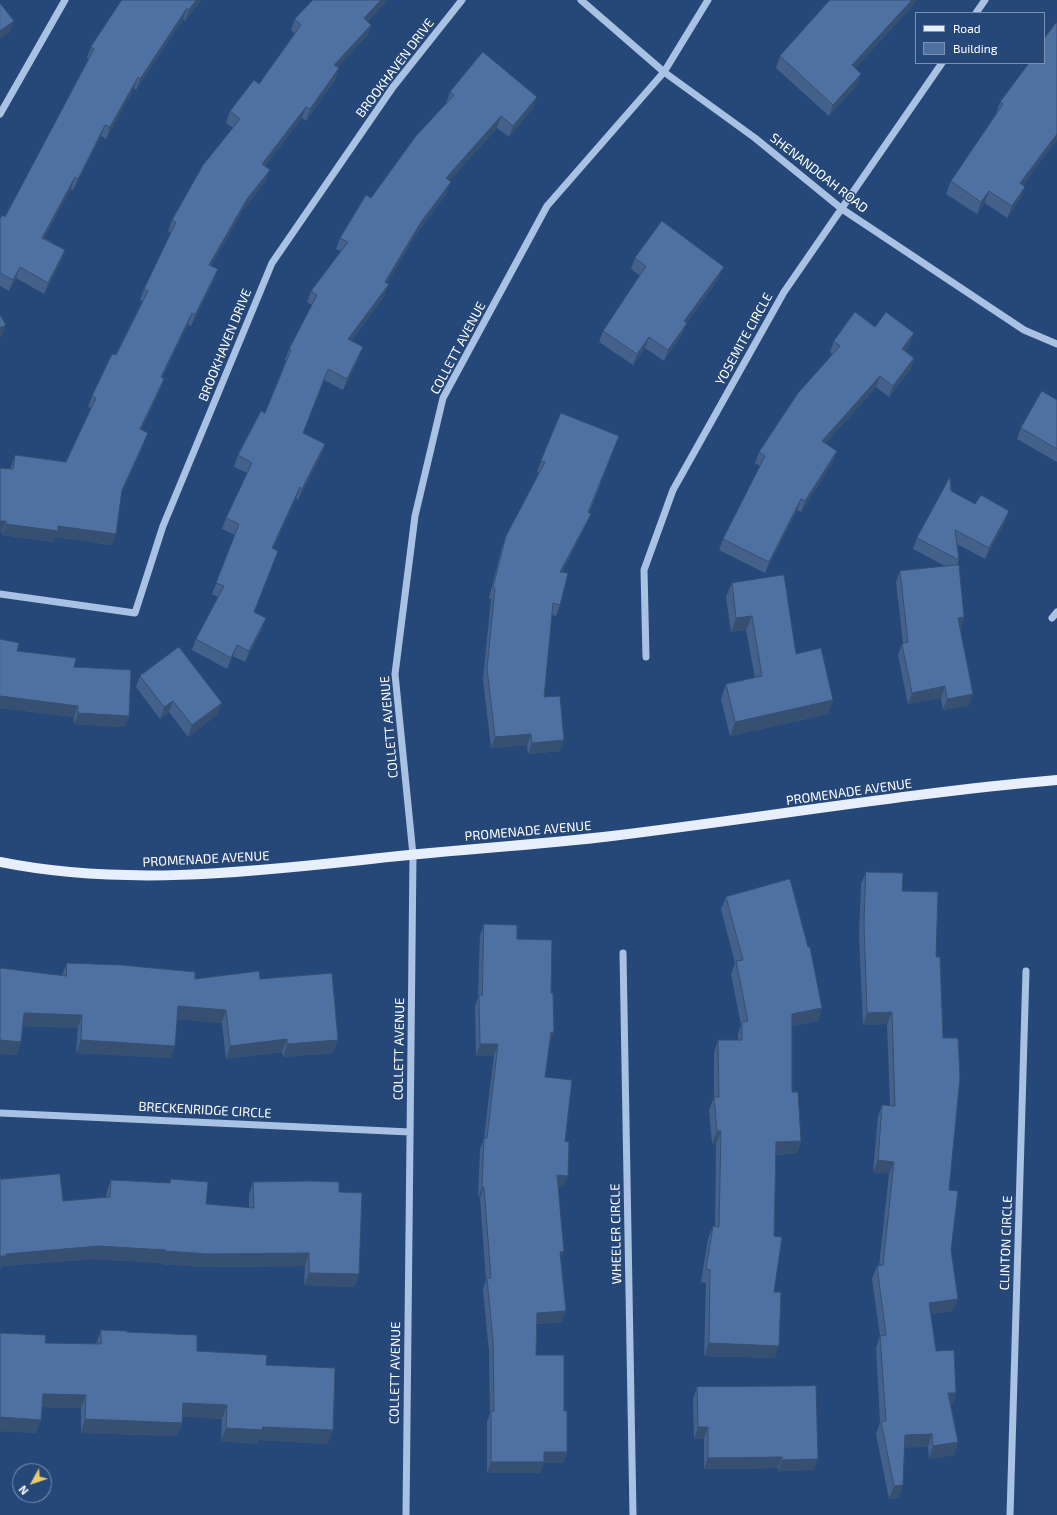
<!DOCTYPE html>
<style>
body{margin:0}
#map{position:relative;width:1057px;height:1515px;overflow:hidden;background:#264879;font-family:"Exo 2",sans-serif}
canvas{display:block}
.legend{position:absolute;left:915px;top:12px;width:130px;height:52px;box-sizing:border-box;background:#264879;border:1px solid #7d91af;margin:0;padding:5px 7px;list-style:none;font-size:12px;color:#fff}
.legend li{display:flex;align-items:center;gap:8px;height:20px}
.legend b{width:20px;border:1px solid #7d91af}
.north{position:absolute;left:12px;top:1463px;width:40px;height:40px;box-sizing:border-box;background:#264879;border:1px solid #7d91af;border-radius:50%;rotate:230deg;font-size:11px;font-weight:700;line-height:16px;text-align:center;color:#fff}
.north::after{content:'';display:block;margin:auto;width:14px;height:18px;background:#eccb6e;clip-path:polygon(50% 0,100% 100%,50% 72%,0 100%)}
</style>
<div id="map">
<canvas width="1057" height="1515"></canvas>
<ul class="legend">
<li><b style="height:5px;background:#e8effc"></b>Road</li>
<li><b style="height:11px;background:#4f71a2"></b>Building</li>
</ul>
<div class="north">N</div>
</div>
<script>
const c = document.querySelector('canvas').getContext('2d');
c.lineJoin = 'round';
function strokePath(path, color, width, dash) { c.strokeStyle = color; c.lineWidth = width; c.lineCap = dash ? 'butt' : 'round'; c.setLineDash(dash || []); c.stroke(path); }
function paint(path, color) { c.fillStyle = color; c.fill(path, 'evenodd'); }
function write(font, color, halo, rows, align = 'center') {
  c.font = font + ' "Exo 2",sans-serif'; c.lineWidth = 3; c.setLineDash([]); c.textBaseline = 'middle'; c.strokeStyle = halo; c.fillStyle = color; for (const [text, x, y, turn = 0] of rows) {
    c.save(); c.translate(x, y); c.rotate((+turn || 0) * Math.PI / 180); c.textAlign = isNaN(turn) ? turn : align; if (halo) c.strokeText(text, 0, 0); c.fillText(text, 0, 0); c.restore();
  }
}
const minor = new Path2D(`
 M 581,0 L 664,72 L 755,138 L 842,209 L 1024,330 L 1057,344
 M 976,13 L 985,0
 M 0,114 L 65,0
 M 0,594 L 135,613 L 163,526 L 272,263 L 393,87 L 462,0
 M 1052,618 L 1057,612
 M 646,657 L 644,570 L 673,490 L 784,292 L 942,63
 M 623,953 L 633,1515
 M 0,1113 L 410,1132
 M 406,1515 L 413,855 L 395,674 L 415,516 L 443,398 L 547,206 L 664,72 L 708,0
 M 1010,1515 L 1026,971`);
const major = new Path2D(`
 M 0,862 C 118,886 243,873 362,860 C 445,850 529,846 612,836 C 760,818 908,793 1057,780`);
const wall = new Path2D(`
 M 122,0 L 201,0 L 185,21 L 183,19 L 136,90 L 134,88 L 106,139 L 101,136 L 73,190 L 71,189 L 44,238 L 65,250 L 61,261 L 44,294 L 16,278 L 9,291 L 0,286 L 0,219 L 5,217 L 89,59 L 87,58 L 91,47 Z
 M 313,0 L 388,0 L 367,22 L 371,25 L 367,36 L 337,67 L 339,68 L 335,80 L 306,121 L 302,118 L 265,166 L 266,181 L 243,210 L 211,266 L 214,280 L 191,326 L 188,324 L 162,377 L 164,379 L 160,390 L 141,430 L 144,444 L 121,494 L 112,545 L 55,537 L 54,542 L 2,535 L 2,532 L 0,532 L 0,468 L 10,469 L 15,455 L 66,462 L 91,408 L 88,407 L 92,396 L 116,355 L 143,301 L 140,300 L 144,289 L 171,233 L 168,231 L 172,220 L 233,128 L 226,123 L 230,111 L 259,84 L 295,34 L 291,30 L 295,19 Z
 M 911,8 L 855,68 L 857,85 L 829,116 L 776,68 L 780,56 Z
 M 1044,63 L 1020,199 L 1007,218 L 985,203 L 977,214 L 946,194 L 951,181 L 996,114 L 1000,102 Z
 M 450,92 L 533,108 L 509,137 L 497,128 L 449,181 L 447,193 L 417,233 L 387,283 L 385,295 L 351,341 L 359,358 L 343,390 L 324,380 L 303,433 L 325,444 L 321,456 L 298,500 L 296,498 L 273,548 L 254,612 L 262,629 L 245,662 L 233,656 L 227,669 L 192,650 L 196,639 L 218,597 L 212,594 L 235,535 L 222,529 L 226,518 L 247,473 L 234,467 L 238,455 L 265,413 L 286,360 L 285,360 L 289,349 L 312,305 L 307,302 L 311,291 L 341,251 L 336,249 L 340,238 L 446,103 Z
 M 635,258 L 719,278 L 686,324 L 682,334 L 664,361 L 645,348 L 633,365 L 599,342 L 603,331 L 640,276 L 631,269 Z
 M 875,327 L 910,344 L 905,351 L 914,358 L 910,370 L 889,397 L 876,387 L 826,443 L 833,462 L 801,512 L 797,510 L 765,573 L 719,550 L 723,539 L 760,466 L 755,463 L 759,452 L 832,354 L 830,352 L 834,341 Z
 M 1057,400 L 1057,462 L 1017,439 L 1021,428 Z
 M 619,436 L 589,513 L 586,525 L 562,572 L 560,605 L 556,616 L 552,615 L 544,697 L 564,740 L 560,751 L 528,754 L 527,745 L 491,748 L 483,679 L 491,599 L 489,598 L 502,547 L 506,536 L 539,473 L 537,472 L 541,461 Z
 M 951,491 L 1005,522 L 985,559 L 957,544 L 959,560 L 957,565 L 964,617 L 960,629 L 969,705 L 943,710 L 941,698 L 908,704 L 898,655 L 902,644 L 903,643 L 896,582 L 900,571 L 945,566 L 913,549 L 917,538 Z
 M 732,583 L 796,654 L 833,700 L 828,714 L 730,736 L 721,699 L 726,684 L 755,678 L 746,630 L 731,632 L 726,597 Z
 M 0,639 L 17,651 L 74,667 L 129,716 L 124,727 L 74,724 L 74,717 L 0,708 Z
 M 140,676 L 218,714 L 188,737 L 169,712 L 160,719 L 136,687 Z
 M 866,872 L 902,891 L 936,957 L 949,1190 L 953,1311 L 931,1314 L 936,1351 L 956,1393 L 952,1405 L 951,1405 L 958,1442 L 954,1455 L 929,1459 L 928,1447 L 904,1447 L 899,1498 L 889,1499 L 876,1434 L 880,1423 L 876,1348 L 880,1336 L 872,1279 L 877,1266 L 879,1266 L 889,1174 L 873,1172 L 878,1117 L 882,1105 L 890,1105 L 887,1024 L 863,1025 L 859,936 L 861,884 Z
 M 726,897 L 822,1008 L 818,1021 L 792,1026 L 792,1092 L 801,1141 L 797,1153 L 776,1155 L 774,1236 L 775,1358 L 704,1356 L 706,1283 L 701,1282 L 708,1239 L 713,1226 L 715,1226 L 716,1144 L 712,1144 L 709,1110 L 714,1097 L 714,1053 L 718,1040 L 738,1040 L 738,1034 L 741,1025 L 731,974 L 735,963 L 721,909 Z
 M 484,924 L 517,939 L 551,993 L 550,1043 L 549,1043 L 545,1077 L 565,1141 L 563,1187 L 558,1187 L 561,1260 L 562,1322 L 537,1324 L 536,1355 L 564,1411 L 567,1452 L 563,1463 L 544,1463 L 540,1473 L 487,1473 L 487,1422 L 490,1413 L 489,1352 L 483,1289 L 486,1280 L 480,1198 L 478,1198 L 480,1149 L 484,1138 L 494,1055 L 476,1056 L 475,1006 L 478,998 L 480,935 Z
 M 67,963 L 195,979 L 260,979 L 338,1040 L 333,1053 L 283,1057 L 282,1052 L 226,1059 L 222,1023 L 177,1019 L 171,1058 L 76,1053 L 78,1028 L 23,1026 L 17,1055 L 0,1053 L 62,975 Z
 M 0,1177 L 1,1179 L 63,1201 L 106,1197 L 107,1192 L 111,1180 L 169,1183 L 171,1179 L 206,1204 L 249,1208 L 249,1195 L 253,1182 L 339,1192 L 359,1274 L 354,1287 L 304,1285 L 305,1266 L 203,1267 L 161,1264 L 161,1263 L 94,1259 L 2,1266 L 1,1268 L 0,1269 Z
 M 101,1330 L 127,1332 L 197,1351 L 266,1365 L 328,1444 L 259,1440 L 258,1444 L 221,1441 L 222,1419 L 183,1416 L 182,1423 L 177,1436 L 81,1433 L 81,1408 L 42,1407 L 36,1433 L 0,1431 L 0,1333 L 45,1343 L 96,1344 Z
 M 697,1387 L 814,1470 L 778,1471 L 778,1468 L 704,1469 L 704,1438 L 694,1439 L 693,1399 Z`);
const shadedWall = new Path2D(`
 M 196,0 L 201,0 L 185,21 L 189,10 Z
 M 381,0 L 388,0 L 360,30 L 364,18 Z
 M 912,0 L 917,0 L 911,8 L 848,76 L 852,65 Z
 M 187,8 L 183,19 L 136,90 L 140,79 Z
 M 14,21 L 10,32 L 0,39 L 0,31 Z
 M 371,25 L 367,36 L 330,76 L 334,65 Z
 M 339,68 L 335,80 L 306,121 L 310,109 Z
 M 861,74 L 857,85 L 829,116 L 833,105 Z
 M 138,77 L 134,88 L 106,139 L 110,127 Z
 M 537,97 L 533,108 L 509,137 L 513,126 Z
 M 306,107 L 302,118 L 258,175 L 262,164 Z
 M 501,116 L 497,128 L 442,189 L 446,178 Z
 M 105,125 L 101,136 L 73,190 L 78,179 Z
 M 1057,134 L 1057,140 L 1015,196 L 1020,183 Z
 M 270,170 L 266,181 L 243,210 L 205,276 L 209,265 L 247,199 Z
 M 75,177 L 71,189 L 38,249 L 42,238 Z
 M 451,182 L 447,193 L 417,233 L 381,293 L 385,282 L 421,222 Z
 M 1025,187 L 1020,199 L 1007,218 L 1012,206 Z
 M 989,191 L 985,203 L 977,214 L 981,202 Z
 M 65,250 L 61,261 L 44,294 L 48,283 Z
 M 20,267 L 16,278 L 9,291 L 13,280 Z
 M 724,267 L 719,278 L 686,324 L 682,334 L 664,361 L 668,350 L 684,321 Z
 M 218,269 L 214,280 L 191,326 L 195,315 Z
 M 389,284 L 385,295 L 344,350 L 348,339 Z
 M 192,313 L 188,324 L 156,388 L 161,377 Z
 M 6,325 L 2,336 L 0,337 L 0,328 Z
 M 914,333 L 910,344 L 898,360 L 902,349 Z
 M 649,337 L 645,348 L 633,365 L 637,354 Z
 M 363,347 L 359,358 L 343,390 L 347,379 Z
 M 914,358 L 910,370 L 889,397 L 893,386 Z
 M 328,369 L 324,380 L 299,444 L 303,433 Z
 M 880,376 L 876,387 L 818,452 L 822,441 Z
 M 164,379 L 160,390 L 136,441 L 140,429 Z
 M 148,433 L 144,444 L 118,501 L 122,490 Z
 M 325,444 L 321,456 L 298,500 L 302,489 Z
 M 837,451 L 833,462 L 801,512 L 805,501 Z
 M 300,487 L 296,498 L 268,559 L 272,548 Z
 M 801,499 L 797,510 L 765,573 L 769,562 Z
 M 1009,511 L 1005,522 L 985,559 L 989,548 Z
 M 591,514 L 586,525 L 556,583 L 560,572 Z
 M 0,521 L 6,521 L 2,532 L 0,532 Z
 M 6,524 L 58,526 L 116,534 L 112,545 L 55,537 L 54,542 L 2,535 Z
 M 752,616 L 746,630 L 731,632 L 736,618 Z
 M 964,617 L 960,629 L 954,629 L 958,618 Z
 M 266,618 L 262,629 L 245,662 L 249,651 Z
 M 237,645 L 233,656 L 227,669 L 231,658 Z
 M 945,686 L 941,698 L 908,704 L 912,693 Z
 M 973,694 L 969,705 L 943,710 L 947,699 Z
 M 0,696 L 78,706 L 74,717 L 0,708 Z
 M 833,700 L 828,714 L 730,736 L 735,722 Z
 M 173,701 L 169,712 L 160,719 L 164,707 Z
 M 222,703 L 218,714 L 188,737 L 192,725 Z
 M 78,713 L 129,716 L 124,727 L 74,724 Z
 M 531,734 L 527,745 L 491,748 L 495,737 Z
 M 564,740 L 560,751 L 528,754 L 532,743 Z
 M 178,1006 L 226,1010 L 222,1023 L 173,1019 Z
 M 822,1008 L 818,1021 L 787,1027 L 792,1014 Z
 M 892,1012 L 887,1024 L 863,1025 L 867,1013 Z
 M 24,1013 L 82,1015 L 78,1028 L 20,1026 Z
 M 551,1032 L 554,1032 L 550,1043 L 546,1043 Z
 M 287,1039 L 282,1052 L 226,1059 L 230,1046 Z
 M 0,1040 L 21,1042 L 17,1055 L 0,1053 Z
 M 81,1040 L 175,1046 L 171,1058 L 76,1053 Z
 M 338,1040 L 333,1053 L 283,1057 L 287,1044 Z
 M 480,1044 L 498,1044 L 494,1055 L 476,1056 Z
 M 717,1131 L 721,1131 L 716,1144 L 712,1144 Z
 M 801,1141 L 797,1153 L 771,1155 L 776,1142 Z
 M 878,1160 L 894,1162 L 889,1174 L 873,1172 Z
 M 557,1175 L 568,1176 L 563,1187 L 553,1186 Z
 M 482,1187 L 484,1187 L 480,1198 L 478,1198 Z
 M 98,1246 L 166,1250 L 161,1263 L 94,1259 L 2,1266 L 1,1268 L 0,1269 L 0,1256 L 6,1254 Z
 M 165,1251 L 309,1253 L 305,1266 L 203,1267 L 161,1264 Z
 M 564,1251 L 560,1263 L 560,1252 Z
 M 309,1273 L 359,1274 L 354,1287 L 304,1285 Z
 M 958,1299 L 953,1311 L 924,1315 L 929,1303 Z
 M 566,1311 L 562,1322 L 533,1324 L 537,1313 Z
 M 709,1343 L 779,1346 L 775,1358 L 704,1356 Z
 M 948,1393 L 956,1393 L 952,1405 L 944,1406 Z
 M 43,1394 L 86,1395 L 81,1408 L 38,1407 Z
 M 183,1403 L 227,1405 L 222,1419 L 178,1416 Z
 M 0,1417 L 41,1420 L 36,1433 L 0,1431 Z
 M 85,1419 L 182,1423 L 177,1436 L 81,1433 Z
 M 263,1427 L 333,1430 L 328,1444 L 259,1440 L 258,1444 L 221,1441 L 226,1428 Z
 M 698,1427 L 708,1427 L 704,1438 L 694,1439 Z
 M 932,1434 L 928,1447 L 900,1448 L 905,1435 Z
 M 958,1442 L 954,1455 L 929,1459 L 933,1446 Z
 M 544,1452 L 567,1452 L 563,1463 L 544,1463 L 540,1473 L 487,1473 L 491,1462 Z
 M 782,1457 L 778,1468 L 704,1469 L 708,1458 Z
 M 818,1459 L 814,1470 L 778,1471 L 782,1460 Z
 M 903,1485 L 899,1498 L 889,1499 L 894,1486 Z`);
const building = new Path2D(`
 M 122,0 L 196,0 L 189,10 L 187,8 L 140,79 L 138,77 L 110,127 L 105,125 L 78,179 L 75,177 L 42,238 L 65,250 L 48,283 L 20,267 L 13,280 L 0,273 L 0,219 L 2,215 L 5,217 L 94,49 L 91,47 Z
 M 313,0 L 381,0 L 364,18 L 371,25 L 334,65 L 339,68 L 310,109 L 306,107 L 262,164 L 270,170 L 247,199 L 209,265 L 218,269 L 195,315 L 192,313 L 161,377 L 164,379 L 140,429 L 148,433 L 122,490 L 116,534 L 58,526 L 58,531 L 6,524 L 6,521 L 0,521 L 0,468 L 13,469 L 15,455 L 66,462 L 96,398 L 92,396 L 112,354 L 116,355 L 148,291 L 144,289 L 176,222 L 172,220 L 203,165 L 240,119 L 230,111 L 254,80 L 259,84 L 301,25 L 295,19 Z
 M 830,0 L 912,0 L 852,65 L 861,74 L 833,105 L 780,56 Z
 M 0,3 L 14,21 L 0,31 Z
 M 1056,23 L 1057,23 L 1057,134 L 1020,183 L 1025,187 L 1012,206 L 989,191 L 981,202 L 951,181 L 1003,104 L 1000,102 L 1029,63 L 1044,63 L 1044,39 Z
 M 483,52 L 537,97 L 513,126 L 501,116 L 446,178 L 451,182 L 421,222 L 385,282 L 389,284 L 348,339 L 363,347 L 347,379 L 328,369 L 303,433 L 325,444 L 302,489 L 300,487 L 272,548 L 278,551 L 254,612 L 266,618 L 249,651 L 237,645 L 231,658 L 196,639 L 224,586 L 216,583 L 239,524 L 226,518 L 252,463 L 238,455 L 261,411 L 265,413 L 291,350 L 289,349 L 317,295 L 311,291 L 348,242 L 340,238 L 366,195 L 371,198 L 416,136 L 454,95 L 450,92 Z
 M 662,221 L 724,267 L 684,321 L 687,323 L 668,350 L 649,337 L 637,354 L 603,331 L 646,266 L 635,258 Z
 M 855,312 L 875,327 L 886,312 L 914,333 L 902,349 L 914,358 L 893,386 L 880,376 L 822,441 L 837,451 L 805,501 L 801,499 L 769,562 L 723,539 L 765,456 L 759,452 L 798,393 L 840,346 L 834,341 Z
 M 0,315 L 6,325 L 0,328 Z
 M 1042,391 L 1057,400 L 1057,449 L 1021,428 Z
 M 561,413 L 619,436 L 588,512 L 591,514 L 560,572 L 568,573 L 560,605 L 553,603 L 544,697 L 560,696 L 564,740 L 532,743 L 531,734 L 495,737 L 487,668 L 495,588 L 493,587 L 506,536 L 545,462 L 541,461 Z
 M 950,477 L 951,491 L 975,504 L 981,495 L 1009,511 L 989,548 L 955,530 L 959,560 L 917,538 Z
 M 959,565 L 964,617 L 958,618 L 973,694 L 947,699 L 945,686 L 912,693 L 902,644 L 908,642 L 900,571 Z
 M 784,575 L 796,654 L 821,648 L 833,700 L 735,722 L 726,684 L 762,676 L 752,616 L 736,618 L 732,583 Z
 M 0,639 L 19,643 L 17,651 L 76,658 L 74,667 L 131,670 L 129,716 L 78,713 L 78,706 L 0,696 Z
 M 179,647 L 222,703 L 192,725 L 173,701 L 164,707 L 140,676 Z
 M 866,872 L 903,873 L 902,891 L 938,892 L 936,957 L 940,957 L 943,1038 L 958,1038 L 960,1077 L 949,1190 L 958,1191 L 951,1250 L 958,1299 L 929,1303 L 936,1351 L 954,1350 L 956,1393 L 948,1393 L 958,1442 L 933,1446 L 932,1434 L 905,1435 L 903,1485 L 894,1486 L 881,1422 L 886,1421 L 880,1336 L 886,1335 L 877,1266 L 883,1265 L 894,1162 L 878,1160 L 882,1105 L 895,1106 L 892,1012 L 867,1013 L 864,923 Z
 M 790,879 L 808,947 L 810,947 L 822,1008 L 792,1014 L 792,1092 L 798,1092 L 801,1141 L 776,1142 L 774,1236 L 782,1237 L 774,1292 L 781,1292 L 779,1346 L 709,1343 L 710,1270 L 706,1269 L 713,1226 L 719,1227 L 721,1131 L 717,1131 L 714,1097 L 719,1097 L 718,1040 L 742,1040 L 742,1022 L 748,1021 L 736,961 L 743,960 L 726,897 Z
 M 484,924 L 517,925 L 517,939 L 552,940 L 551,993 L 553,993 L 554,1032 L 551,1032 L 545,1077 L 572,1080 L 565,1141 L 569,1142 L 568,1176 L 557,1175 L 564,1251 L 560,1252 L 566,1311 L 537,1313 L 536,1355 L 564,1355 L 564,1411 L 567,1411 L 567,1452 L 544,1452 L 544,1462 L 491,1462 L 491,1411 L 494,1411 L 493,1341 L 487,1278 L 491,1278 L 484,1187 L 482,1187 L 484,1138 L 487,1138 L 498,1044 L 480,1044 L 479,995 L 482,995 Z
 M 67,963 L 121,965 L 195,972 L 195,979 L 259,971 L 260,979 L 332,973 L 338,1040 L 287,1044 L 287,1039 L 230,1046 L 226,1010 L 178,1006 L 175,1046 L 81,1040 L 82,1015 L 24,1013 L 21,1042 L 0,1040 L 0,968 L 66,976 Z
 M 60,1174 L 63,1201 L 110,1197 L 111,1180 L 170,1183 L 171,1179 L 208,1182 L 206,1204 L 254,1208 L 253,1182 L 311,1181 L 339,1182 L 339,1192 L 362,1193 L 359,1274 L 309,1273 L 309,1253 L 208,1254 L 165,1251 L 166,1250 L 98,1246 L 6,1254 L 6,1256 L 0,1256 L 0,1177 L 1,1177 L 1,1179 Z
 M 101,1330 L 127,1331 L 127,1332 L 197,1335 L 197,1351 L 267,1355 L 266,1365 L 335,1368 L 333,1430 L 263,1427 L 262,1430 L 226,1428 L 227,1405 L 183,1403 L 182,1423 L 85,1419 L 86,1395 L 43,1394 L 41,1420 L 0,1417 L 0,1333 L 46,1335 L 45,1343 L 101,1344 Z
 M 816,1386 L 818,1459 L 782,1460 L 782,1457 L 708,1458 L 708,1427 L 698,1427 L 697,1387 Z`);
const streetNames = [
 ["BROOKHAVEN DRIVE",395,68,-53],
 ["SHENANDOAH ROAD",819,173,38],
 ["YOSEMITE CIRCLE",744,339,-61],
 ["BROOKHAVEN DRIVE",225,345,-68],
 ["COLLETT AVENUE",458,348,-62],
 ["COLLETT AVENUE",389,727,-95],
 ["PROMENADE AVENUE",849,792,-8],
 ["PROMENADE AVENUE",528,831,-5],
 ["PROMENADE AVENUE",206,859,-3],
 ["COLLETT AVENUE",399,1049,-89],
 ["BRECKENRIDGE CIRCLE",205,1110,3],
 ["WHEELER CIRCLE",616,1234,-91],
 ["CLINTON CIRCLE",1006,1243,-88],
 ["COLLETT AVENUE",395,1373,-89]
];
strokePath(minor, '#a9c2e3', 7);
strokePath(major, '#e8effc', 10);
paint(wall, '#44618b');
paint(shadedWall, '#374f71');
paint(building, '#4f71a2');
strokePath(building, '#374f71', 1);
write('13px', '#fff', '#264879', streetNames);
</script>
